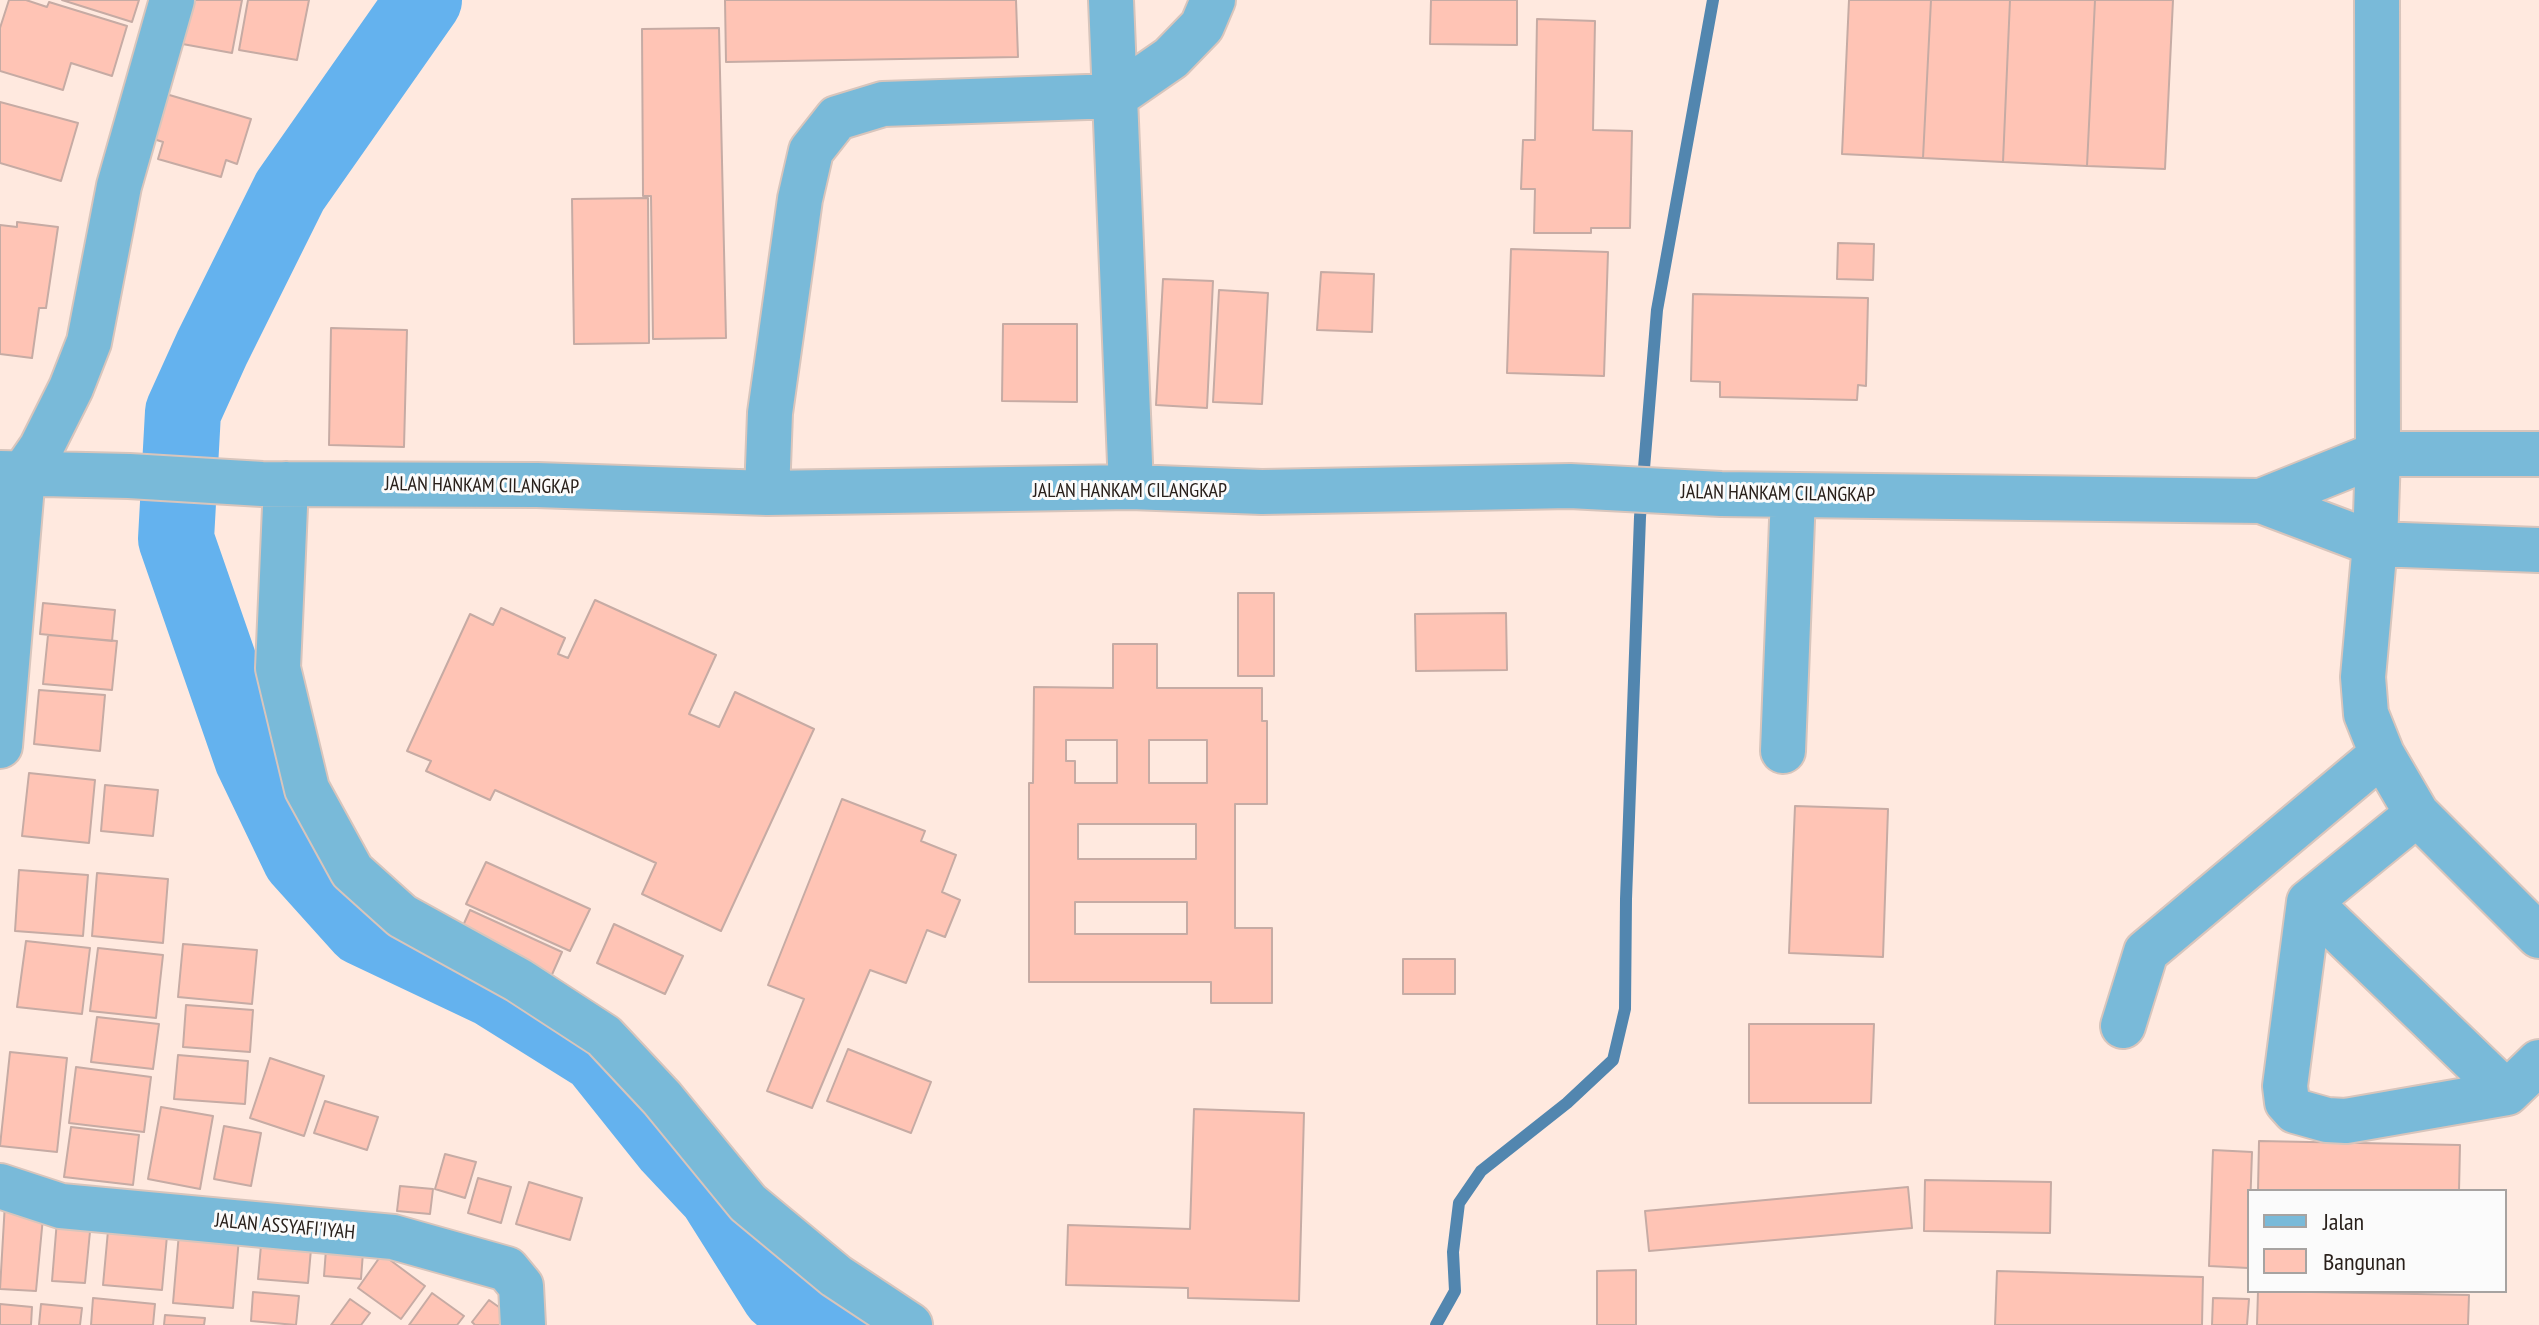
<!DOCTYPE html>
<style>
body{margin:0}
#map{position:relative;width:2539px;height:1325px;overflow:hidden;background:#ffe9df;font-family:"PT Sans Narrow",sans-serif}
canvas{display:block}
.legend{position:absolute;left:2247px;top:1189px;width:260px;height:104px;box-sizing:border-box;background:#fbfbfb;border:2px solid #a7a3a1;margin:0;padding:10px 14px;list-style:none;font-size:24px;color:#29201b}
.legend li{display:flex;align-items:center;gap:16px;height:40px}
.legend b{width:40px;border:2px solid #a7a3a1}
</style>
<div id="map">
<canvas width="2539" height="1325"></canvas>
<ul class="legend">
<li><b style="height:10px;background:#79bad9"></b>Jalan</li>
<li><b style="height:22px;background:#ffc4b5"></b>Bangunan</li>
</ul>
</div>
<script>
const c = document.querySelector('canvas').getContext('2d');
c.lineJoin = 'round';
function strokePath(path, color, width, dash) { c.strokeStyle = color; c.lineWidth = width; c.lineCap = dash ? 'butt' : 'round'; c.setLineDash(dash || []); c.stroke(path); }
function paint(path, color) { c.fillStyle = color; c.fill(path, 'evenodd'); }
function write(font, color, halo, rows, align = 'center') {
  c.font = font + ' "PT Sans Narrow",sans-serif'; c.lineWidth = 6; c.setLineDash([]); c.textBaseline = 'middle'; c.strokeStyle = halo; c.fillStyle = color; for (const [text, x, y, turn = 0] of rows) {
    c.save(); c.translate(x, y); c.rotate((+turn || 0) * Math.PI / 180); c.textAlign = isNaN(turn) ? turn : align; if (halo) c.strokeText(text, 0, 0); c.fillText(text, 0, 0); c.restore();
  }
}
const stream = new Path2D(`
 M 1436,1325 L 1455,1291 L 1453,1252 L 1459,1203 L 1481,1171 L 1567,1103 L 1613,1060 L 1625,1009 L 1626,899 L 1640,517 L 1657,310 L 1713,0`);
const river = new Path2D(`
 M 424,0 L 290,191 L 212,348 L 183,412 L 176,539 L 252,758 L 300,858 L 363,928 L 494,990 L 598,1055 L 670,1145 L 716,1194 L 779,1294 L 843,1325`);
const building = new Path2D(`
 M 9,0 L 26,0 L 47,7 L 49,2 L 127,26 L 112,76 L 71,63 L 63,90 L 0,71 L 0,28 Z
 M 62,0 L 139,0 L 132,22 Z
 M 185,0 L 242,0 L 232,53 L 177,43 Z
 M 248,0 L 309,0 L 297,60 L 239,50 Z
 M 725,0 L 1016,0 L 1018,57 L 726,62 Z
 M 1431,0 L 1517,0 L 1517,45 L 1430,44 Z
 M 1849,0 L 1931,0 L 1923,158 L 1842,154 Z
 M 1931,0 L 2010,0 L 2003,162 L 1923,158 Z
 M 2010,0 L 2095,0 L 2087,166 L 2003,162 Z
 M 2095,0 L 2173,0 L 2165,169 L 2087,166 Z
 M 1537,19 L 1595,21 L 1593,130 L 1632,131 L 1630,228 L 1591,228 L 1591,233 L 1534,233 L 1535,189 L 1521,189 L 1523,140 L 1535,140 Z
 M 719,28 L 726,338 L 653,339 L 651,196 L 643,196 L 642,29 Z
 M 149,89 L 251,119 L 237,164 L 226,160 L 221,177 L 158,159 L 163,142 L 135,133 Z
 M 0,102 L 78,123 L 61,181 L 0,163 Z
 M 648,198 L 649,343 L 574,344 L 572,199 Z
 M 17,222 L 58,227 L 46,308 L 39,308 L 32,358 L 0,354 L 0,225 L 17,227 Z
 M 1838,243 L 1874,244 L 1873,280 L 1837,279 Z
 M 1511,249 L 1608,252 L 1604,376 L 1507,373 Z
 M 1321,272 L 1374,274 L 1372,332 L 1317,330 Z
 M 1163,279 L 1213,281 L 1207,408 L 1156,405 Z
 M 1219,290 L 1268,293 L 1262,404 L 1213,402 Z
 M 1693,294 L 1868,298 L 1866,386 L 1858,385 L 1857,400 L 1720,397 L 1720,382 L 1691,381 Z
 M 1003,324 L 1077,324 L 1077,402 L 1002,401 Z
 M 331,328 L 407,330 L 404,447 L 329,445 Z
 M 1238,593 L 1274,593 L 1274,676 L 1238,676 Z
 M 595,600 L 716,655 L 689,714 L 719,727 L 735,692 L 814,729 L 721,931 L 642,894 L 656,863 L 495,790 L 490,800 L 426,771 L 431,761 L 407,751 L 470,614 L 493,625 L 501,608 L 565,638 L 558,654 L 568,658 Z
 M 43,603 L 115,610 L 112,641 L 40,634 Z
 M 1506,613 L 1507,670 L 1416,671 L 1415,614 Z
 M 48,635 L 117,641 L 112,690 L 43,684 Z
 M 1113,644 L 1157,644 L 1157,688 L 1262,688 L 1262,721 L 1267,721 L 1267,804 L 1235,804 L 1235,928 L 1272,928 L 1272,1003 L 1211,1003 L 1211,982 L 1029,982 L 1029,783 L 1033,783 L 1034,687 L 1113,688 ZM 1066,740 L 1117,740 L 1117,783 L 1075,783 L 1075,761 L 1066,761 ZM 1149,740 L 1207,740 L 1207,783 L 1149,783 ZM 1078,824 L 1196,824 L 1196,859 L 1078,859 ZM 1075,902 L 1187,902 L 1187,934 L 1075,934 Z
 M 39,690 L 105,695 L 100,751 L 34,744 Z
 M 29,773 L 95,780 L 89,843 L 22,836 Z
 M 105,785 L 158,790 L 153,836 L 101,831 Z
 M 842,799 L 925,831 L 921,841 L 956,855 L 942,892 L 960,900 L 945,937 L 927,930 L 906,983 L 870,970 L 812,1108 L 767,1091 L 804,999 L 768,985 Z
 M 1795,806 L 1888,809 L 1883,957 L 1789,953 Z
 M 486,862 L 590,909 L 570,951 L 466,904 Z
 M 19,870 L 88,875 L 83,936 L 15,931 Z
 M 97,873 L 168,879 L 163,943 L 92,936 Z
 M 470,910 L 562,952 L 550,979 L 458,937 Z
 M 614,924 L 683,956 L 665,994 L 597,963 Z
 M 26,941 L 90,948 L 82,1014 L 17,1007 Z
 M 183,944 L 257,950 L 252,1004 L 178,997 Z
 M 98,948 L 163,955 L 156,1018 L 90,1011 Z
 M 1403,959 L 1455,959 L 1455,994 L 1403,994 Z
 M 186,1005 L 253,1010 L 250,1052 L 183,1047 Z
 M 97,1017 L 159,1024 L 153,1069 L 91,1062 Z
 M 1749,1024 L 1874,1024 L 1871,1103 L 1749,1103 Z
 M 848,1049 L 931,1082 L 911,1133 L 827,1101 Z
 M 10,1052 L 67,1058 L 57,1152 L 0,1146 Z
 M 178,1055 L 248,1061 L 245,1104 L 174,1099 Z
 M 270,1058 L 324,1076 L 304,1136 L 250,1118 Z
 M 76,1067 L 151,1077 L 144,1132 L 69,1123 Z
 M 325,1101 L 378,1117 L 367,1150 L 314,1133 Z
 M 161,1107 L 213,1116 L 200,1189 L 148,1179 Z
 M 1194,1109 L 1304,1113 L 1299,1301 L 1188,1298 L 1188,1288 L 1066,1285 L 1068,1225 L 1190,1229 Z
 M 224,1126 L 261,1133 L 251,1186 L 214,1179 Z
 M 71,1127 L 139,1135 L 133,1185 L 64,1177 Z
 M 2259,1141 L 2460,1145 L 2459,1191 L 2258,1191 Z
 M 2213,1150 L 2252,1152 L 2248,1268 L 2209,1266 Z
 M 445,1154 L 476,1162 L 465,1198 L 435,1189 Z
 M 478,1178 L 511,1187 L 501,1223 L 468,1213 Z
 M 1925,1180 L 2051,1182 L 2050,1233 L 1924,1231 Z
 M 529,1182 L 582,1198 L 570,1240 L 516,1224 Z
 M 400,1186 L 433,1189 L 430,1214 L 397,1211 Z
 M 1908,1187 L 1912,1228 L 1649,1251 L 1645,1211 Z
 M 5,1203 L 44,1207 L 36,1291 L 0,1289 Z
 M 58,1208 L 92,1211 L 85,1283 L 52,1281 Z
 M 109,1220 L 168,1225 L 162,1290 L 103,1285 Z
 M 179,1233 L 239,1238 L 233,1308 L 173,1303 Z
 M 262,1234 L 312,1238 L 308,1283 L 258,1279 Z
 M 327,1236 L 364,1239 L 361,1279 L 324,1276 Z
 M 382,1254 L 425,1286 L 401,1319 L 358,1288 Z
 M 1636,1270 L 1636,1325 L 1597,1325 L 1597,1271 Z
 M 1997,1271 L 2203,1277 L 2202,1325 L 1995,1325 Z
 M 2258,1291 L 2469,1295 L 2468,1325 L 2257,1325 Z
 M 253,1292 L 299,1296 L 296,1325 L 251,1321 Z
 M 432,1293 L 464,1316 L 457,1325 L 409,1325 Z
 M 93,1298 L 155,1304 L 153,1325 L 91,1325 Z
 M 2213,1298 L 2249,1299 L 2247,1325 L 2212,1325 Z
 M 350,1299 L 370,1313 L 361,1325 L 331,1325 Z
 M 489,1300 L 520,1322 L 518,1325 L 475,1325 L 472,1322 Z
 M 0,1304 L 32,1307 L 31,1325 L 0,1325 Z
 M 41,1304 L 82,1308 L 80,1325 L 39,1325 Z
 M 165,1315 L 205,1318 L 204,1325 L 164,1325 Z`);
const minor = new Path2D(`
 M 1111,0 L 1131,487
 M 2377,0 L 2378,454 L 2375,544 L 2363,677 L 2366,714 L 2382,754 L 2417,814 L 2539,936
 M 2539,454 L 2378,454 L 2261,501 L 2375,544 L 2539,550
 M 0,473 L 129,476 L 262,484 L 537,485 L 767,493 L 1131,487 L 1262,492 L 1570,486 L 1721,494 L 2261,501
 M 286,484 L 278,668 L 307,789 L 352,871 L 402,916 L 518,980 L 604,1036 L 662,1098 L 748,1203 L 836,1276 L 910,1325
 M 767,493 L 770,413 L 800,199 L 811,151 L 837,118 L 883,104 L 1116,96 L 1171,58 L 1202,26 L 1213,0
 M 0,746 L 23,474 L 41,448 L 71,388 L 89,342 L 119,186 L 172,0
 M 1783,751 L 1793,495
 M 2417,814 L 2309,902 L 2285,1086 L 2287,1102 L 2295,1111 L 2327,1120 L 2346,1121 L 2507,1093 L 2539,1062
 M 2309,902 L 2507,1093
 M 2123,1026 L 2146,952 L 2382,754
 M 0,1186 L 61,1206 L 393,1237 L 507,1269 L 521,1286 L 523,1325`);
const streetNames = [
 ["JALAN HANKAM CILANGKAP",482,486,1],
 ["JALAN HANKAM CILANGKAP",1130,491],
 ["JALAN HANKAM CILANGKAP",1778,494,1],
 ["JALAN ASSYAFI'IYAH",285,1227,5]
];
strokePath(stream, '#5286af', 12);
strokePath(river, '#64b2ee', 76);
paint(building, '#ffc4b5');
strokePath(building, '#c6aba4', 2);
strokePath(minor, '#d8c5bc', 48);
strokePath(minor, '#79bad9', 44);
write('20px', '#29201b', '#fbfbfb', streetNames);
</script>
